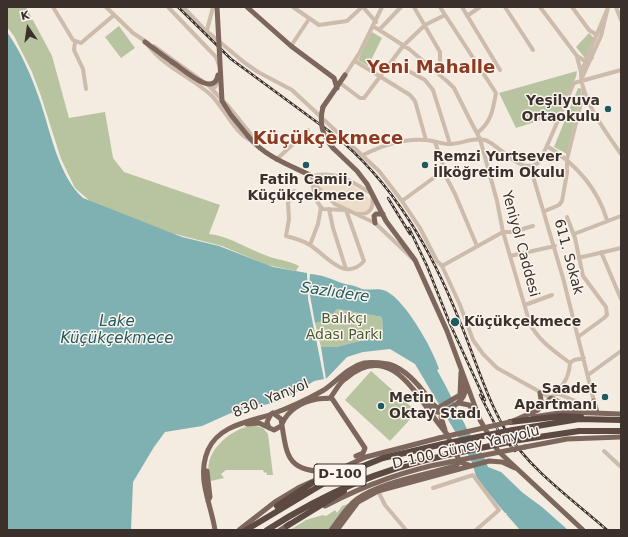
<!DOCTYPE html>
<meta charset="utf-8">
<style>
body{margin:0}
#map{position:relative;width:628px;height:537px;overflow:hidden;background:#f4ebe1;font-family:"DejaVu Sans",sans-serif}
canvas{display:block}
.frame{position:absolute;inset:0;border:8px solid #3b302b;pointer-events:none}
.north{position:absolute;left:8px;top:8px;width:40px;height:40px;-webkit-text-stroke:3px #fbf5ee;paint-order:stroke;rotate:347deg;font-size:11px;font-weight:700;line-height:16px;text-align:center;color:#3b302b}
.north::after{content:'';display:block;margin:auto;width:14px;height:18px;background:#3b302b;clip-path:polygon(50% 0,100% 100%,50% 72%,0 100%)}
</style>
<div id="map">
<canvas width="628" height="537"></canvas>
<div class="frame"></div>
<div class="north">K</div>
</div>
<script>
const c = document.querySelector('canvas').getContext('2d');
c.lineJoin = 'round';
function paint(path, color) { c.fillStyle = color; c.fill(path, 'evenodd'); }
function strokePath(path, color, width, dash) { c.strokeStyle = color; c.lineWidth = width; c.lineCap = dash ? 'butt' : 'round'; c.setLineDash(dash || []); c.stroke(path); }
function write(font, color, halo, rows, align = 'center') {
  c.font = font + ' "DejaVu Sans",sans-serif'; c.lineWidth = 3; c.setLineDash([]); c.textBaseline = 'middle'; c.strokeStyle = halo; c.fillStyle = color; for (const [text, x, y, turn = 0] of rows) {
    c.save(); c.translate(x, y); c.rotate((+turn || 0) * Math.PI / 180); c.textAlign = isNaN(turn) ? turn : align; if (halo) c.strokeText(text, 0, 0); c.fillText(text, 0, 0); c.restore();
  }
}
const green = new Path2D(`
 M 7,7 L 26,7 L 52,56 L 69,118 L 105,112 L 113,158 L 124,172 L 220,205 L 209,234 C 230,236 249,250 270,257 C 279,260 290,261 299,266 L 296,271 L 267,265 L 222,246 L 171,233 L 91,202 L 75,188 L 61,159 L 41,96 L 32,72 L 14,36 L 7,27 Z
 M 119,26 L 135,48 L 121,58 L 105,37 Z
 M 372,32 L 382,38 L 368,66 L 358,60 Z
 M 589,33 L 594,38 L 585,58 L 576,47 Z
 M 577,71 L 576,77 L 554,123 L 544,119 L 516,128 L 499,93 Z
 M 578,88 L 582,89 L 567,154 L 554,147 Z
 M 337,309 L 382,317 L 383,335 L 336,347 L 321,347 L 315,323 L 328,320 Z
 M 371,371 L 417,412 L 390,441 L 345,400 Z
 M 253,425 L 263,428 L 268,434 L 273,475 L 267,475 L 266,472 L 264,473 L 263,470 L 226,470 L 221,474 L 224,478 L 211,481 C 199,454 230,429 253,425 Z
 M 348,504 L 330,530 L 290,530 L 306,520 L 323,515 L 326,516 L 335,510 L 337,513 L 342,506 Z`);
const plaza = new Path2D(`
 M 327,177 L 348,183 L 363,192 L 371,200 L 370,210 L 360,214 L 339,205 L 317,184 L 317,179 Z`);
const water = new Path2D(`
 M 7,32 C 21,52 31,75 39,98 C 50,129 58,176 83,198 L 182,237 L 219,246 L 273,267 L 307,273 L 308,299 L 324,379 L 314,381 L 289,397 L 286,392 L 280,401 L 231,413 L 202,426 L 165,432 L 154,447 L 133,482 L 131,530 L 7,530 Z
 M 310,274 C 328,275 334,282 350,285 C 355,286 358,287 362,289 C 370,291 378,287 386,291 C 405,300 433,349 439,369 L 437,370 C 448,389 457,409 467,429 C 474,441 484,454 488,467 L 501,472 L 523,493 L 542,507 L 568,530 L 520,530 L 506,514 L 507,513 L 505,513 L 477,479 L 472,463 L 466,450 L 415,364 L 390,349 L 363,352 L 347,357 L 326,379 L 321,347 L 336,347 L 383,335 L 382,317 L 337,309 L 328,320 L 315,323 L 309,290 Z`);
const minor = new Path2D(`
 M 53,7 L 73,40 L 81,43 L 114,15
 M 106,7 L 133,33 L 148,43
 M 168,7 L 216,57 L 219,65
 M 183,7 L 203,28 L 245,63 L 258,72 L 292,90 L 379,171 L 402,201 L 420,228 L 437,261 L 442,266 L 460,305 L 473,340 L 483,354 L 497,368 L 551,398 C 562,387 569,379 570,363
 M 293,7 L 319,25 L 347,21 L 362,7
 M 363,7 L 376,22
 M 414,7 L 440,52 L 440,75
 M 440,7 L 496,93 C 493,110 491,123 477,133
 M 462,7 L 500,70
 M 505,7 L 533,50
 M 540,7 L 577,56 L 585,61 L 592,58
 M 572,7 L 589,30 L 597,35
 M 616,7 L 621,20
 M 607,10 L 581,72 C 580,98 607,134 621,154
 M 467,16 L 480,7
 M 373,26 L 409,49 L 448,82 L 454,88 L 470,120 L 480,139 L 497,201 L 503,232 L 530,324 C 539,341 554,351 570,363
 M 380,29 L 401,7
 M 207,30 L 213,7
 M 75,42 L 74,50 L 83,69 L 86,89
 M 148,45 C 164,67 191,77 211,95 C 225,109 234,133 252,141
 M 154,46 L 208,85 L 229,107 L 250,133 L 253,141
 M 291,46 L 309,19
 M 577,57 L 581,72
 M 355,61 L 410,95 L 415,101 L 426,140
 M 392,62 L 425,80 L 433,90 L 450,144
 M 345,75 L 360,52 L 382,7
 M 581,80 L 601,36 L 608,7
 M 340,83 L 360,98 L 364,98 L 403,46 L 425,25 L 445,15
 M 210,87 L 215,87 L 219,80
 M 547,146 C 576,164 597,187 607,220
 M 363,155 C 383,145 403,138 425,140 C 434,140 443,145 452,144 C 463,143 475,137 485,140 C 500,145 521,176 538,163 C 543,159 568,95 574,83 L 621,70
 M 276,160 L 308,130
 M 530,166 L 563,278 L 594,401 L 590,404 L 585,405 L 556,393
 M 443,171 L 455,194 L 477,246
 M 313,183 L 335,204 L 375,223 L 414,260
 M 294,191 L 288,203 L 289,219 L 286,236 C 294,238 304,241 310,245 C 326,255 345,283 364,261 L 346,210
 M 402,201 L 443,171 L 443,165 L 435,142
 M 329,209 L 333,228 L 346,269
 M 346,210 L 323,209 C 315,203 312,185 312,176 C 336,170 353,182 372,194 C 374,206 372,215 358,214
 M 545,211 L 559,205 L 562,201 L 567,173 L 567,159 L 584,91
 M 567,217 L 575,238 L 583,276 L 606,307 L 607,315 L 604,318 L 578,337
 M 574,234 L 621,216
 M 310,245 L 318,224 L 321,207
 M 601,252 L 621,299
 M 510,256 L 555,246
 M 578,258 L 621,248
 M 442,266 L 503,232 L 512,232 L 533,226
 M 525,305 L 552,295
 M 570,363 L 574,360 L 584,358
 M 588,375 L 621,351
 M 604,451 L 621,467
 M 433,488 L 473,475 L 499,510 L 476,530
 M 378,491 L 385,505 L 406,530`);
const major = new Path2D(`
 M 247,7 L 291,46 L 334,78 L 337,88
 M 145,42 L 172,62
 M 323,107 L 345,75
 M 248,136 C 265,157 289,165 312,176
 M 333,148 L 357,171 L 367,184 L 386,221 L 415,260 L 447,331 L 480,420 L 498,451 L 583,530
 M 375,223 L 374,216 L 376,214 L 383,214
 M 540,393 L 542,407
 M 331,397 L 365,448 L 363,453 L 356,456
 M 426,401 L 433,411 L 442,413 C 454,406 468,400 465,384
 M 594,401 L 597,413
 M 459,403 L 469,405 L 477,416
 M 585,405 L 596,413
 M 273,413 L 281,419 C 287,457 286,472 331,472
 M 442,413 L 441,417 L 445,430
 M 533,417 L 566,412 L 621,414
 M 513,421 L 538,410 L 551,398 L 579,411
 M 247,424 L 259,423 L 274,430 L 281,426
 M 282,424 C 288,410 302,402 317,399 C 321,398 325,399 330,398 C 335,392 338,384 345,379 C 394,336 420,405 447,434
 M 269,428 L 267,422 L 271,414
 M 449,439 L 460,462 L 469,465
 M 525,447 L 567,439 L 621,437
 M 207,471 L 210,497 L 208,501
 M 325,506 C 365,485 405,470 450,462
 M 215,530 C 211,503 196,478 208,450 C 219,425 249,422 272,414 C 289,408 308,399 324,390 C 337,381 348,367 364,363 C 372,362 381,363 388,364 C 402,367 416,382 424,392 C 428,397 432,405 438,408 L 460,395 L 461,372
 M 239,530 L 275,502 L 300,487 L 366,457 L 439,438
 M 280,530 L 289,524
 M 331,530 C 339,520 346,507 357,499 C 380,482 426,475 455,466 L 460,462
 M 337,530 L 358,502 L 378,491 L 489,461 L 502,462 L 515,468`);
const highway = new Path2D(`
 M 510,422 L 562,416 L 581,417
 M 513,430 L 579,419 L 621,420
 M 519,440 L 579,431 L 621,431
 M 277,506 L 312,483
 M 287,526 L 344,491
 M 246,530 L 331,479 L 383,458 L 443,444
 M 267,530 C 327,492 378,470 447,455`);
const rail = new Path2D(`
 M 178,7 L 231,59 L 333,134 C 394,183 432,251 460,322 C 475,358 486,397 506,431 C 530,470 573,500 607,530
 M 388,198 L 410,234
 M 409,228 L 427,266 L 450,324 L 485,400
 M 480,395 L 500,434 L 515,451`);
const majorBridge = new Path2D(`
 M 217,7 L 222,101 L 231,115 L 248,136
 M 172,62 C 182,68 214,99 218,75
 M 323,107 C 319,122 322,136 333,148
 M 439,438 L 510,422
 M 450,462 L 525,447`);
const highwayBridge = new Path2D(`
 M 443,444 L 513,430
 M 447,455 L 519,440`);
const markers = [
 [608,109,4,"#1f5a5e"],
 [306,165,4,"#1f5a5e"],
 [425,165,4,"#1f5a5e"],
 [455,322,5,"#1f5a5e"],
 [605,397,4,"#1f5a5e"],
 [381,406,4,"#1f5a5e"]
];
const shields = [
 [340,475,52]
];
const shieldNames = [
 ["D-100",340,475]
];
const poiNames = [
 ["Yeşilyuva",600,101,"right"],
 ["Ortaokulu",600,117,"right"],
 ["Remzi Yurtsever",433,157],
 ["İlköğretim Okulu",433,173],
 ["Fatih Camii,",306,180,"center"],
 ["Küçükçekmece",306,196,"center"],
 ["Küçükçekmece",464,322],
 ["Saadet",597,389,"right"],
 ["Apartmanı",597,405,"right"],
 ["Metin",389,398],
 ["Oktay Stadı",389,414]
];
const streetNames = [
 ["Yeniyol Caddesi",520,244,75],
 ["611. Sokak",568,257,75],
 ["830. Yanyol",271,399,-22],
 ["D-100 Güney Yanyolu",466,448,-13]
];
const parkNames = [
 ["Balıkçı",344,319],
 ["Adası Parkı",344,335]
];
const waterNames = [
 ["Sazlıdere",335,293,8],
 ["Lake",117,322],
 ["Küçükçekmece",117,339]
];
const districtNames = [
 ["Yeni Mahalle",431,68],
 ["Küçükçekmece",328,139]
];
paint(green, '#b8c4a0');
paint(plaza, '#ecdcc8');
paint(water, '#7fb0b2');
strokePath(minor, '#cdbbac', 4);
strokePath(major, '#7d675c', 5);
strokePath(highway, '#5c4a42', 6);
strokePath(rail, '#3b302b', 2.5);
strokePath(rail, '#fbf5ee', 1, [3]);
strokePath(majorBridge, '#7d675c', 5);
strokePath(highwayBridge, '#5c4a42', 6);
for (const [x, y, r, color] of markers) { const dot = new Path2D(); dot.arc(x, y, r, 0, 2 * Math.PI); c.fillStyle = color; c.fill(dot); strokePath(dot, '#fbf5ee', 1.5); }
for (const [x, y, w] of shields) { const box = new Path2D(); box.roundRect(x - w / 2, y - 11, w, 22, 3); c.fillStyle = '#fbf5ee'; c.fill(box); strokePath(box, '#3b302b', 1); }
write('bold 13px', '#3b302b', null, shieldNames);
write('bold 14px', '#3b302b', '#fbf5ee', poiNames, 'left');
write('14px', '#3b302b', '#fbf5ee', streetNames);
write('14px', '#4a5a2e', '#fbf5ee', parkNames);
write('italic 15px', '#1f5a5e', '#fbf5ee', waterNames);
write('bold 18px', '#8c3b22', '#fbf5ee', districtNames);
</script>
